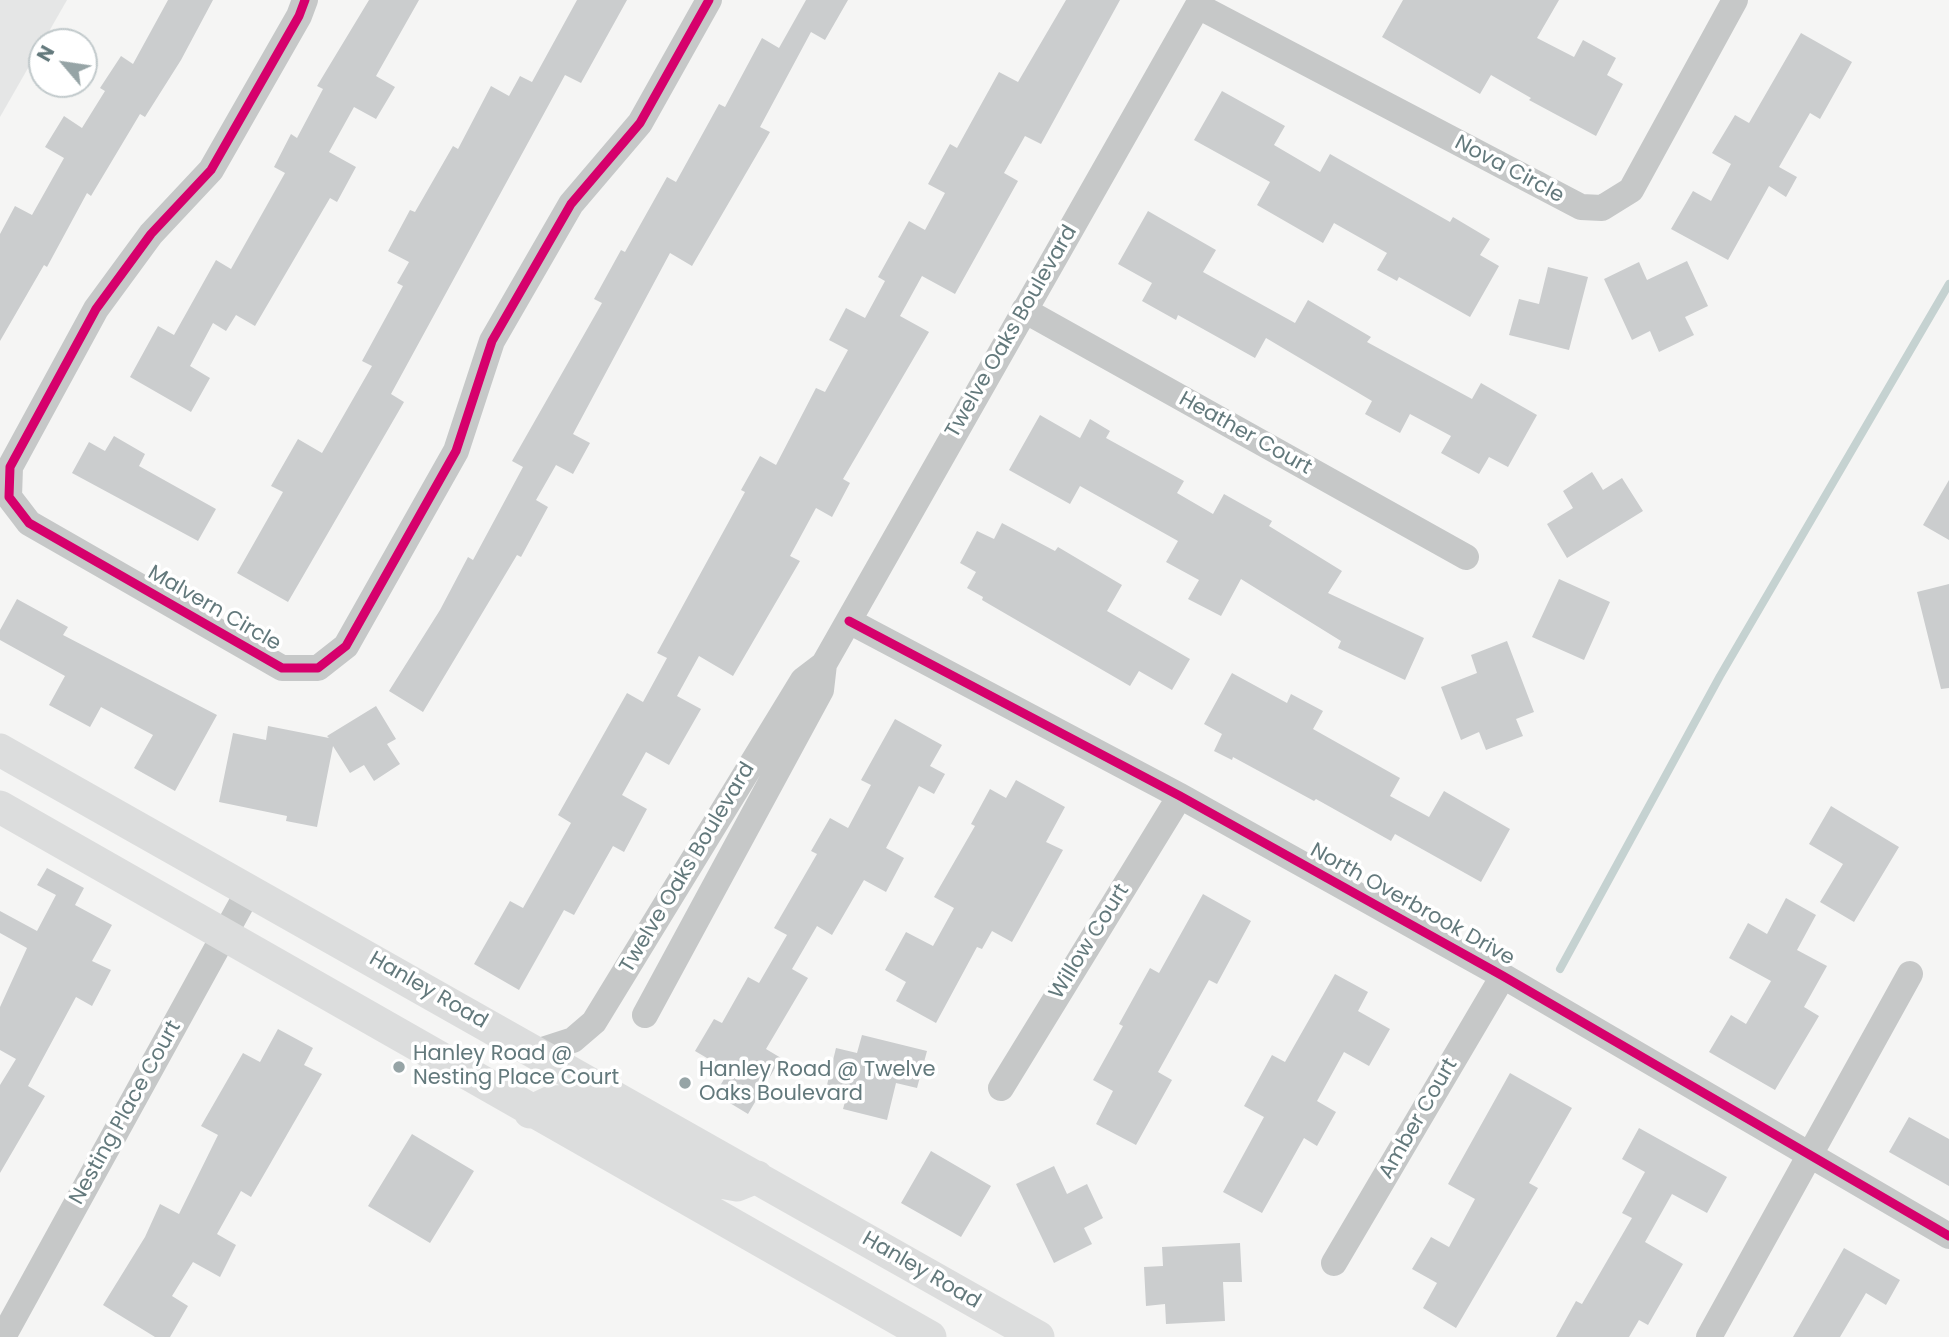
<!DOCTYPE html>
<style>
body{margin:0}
#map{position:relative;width:1949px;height:1337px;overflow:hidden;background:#f5f5f4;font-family:Poppins,sans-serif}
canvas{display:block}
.north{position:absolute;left:28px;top:28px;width:70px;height:70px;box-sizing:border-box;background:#fff;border:2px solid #c1c9cb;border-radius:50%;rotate:299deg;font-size:19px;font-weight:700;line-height:28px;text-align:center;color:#63797c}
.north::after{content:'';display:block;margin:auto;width:24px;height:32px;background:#96a4a6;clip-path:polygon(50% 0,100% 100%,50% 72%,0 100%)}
</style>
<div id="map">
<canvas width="1949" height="1337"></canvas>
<div class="north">N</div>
</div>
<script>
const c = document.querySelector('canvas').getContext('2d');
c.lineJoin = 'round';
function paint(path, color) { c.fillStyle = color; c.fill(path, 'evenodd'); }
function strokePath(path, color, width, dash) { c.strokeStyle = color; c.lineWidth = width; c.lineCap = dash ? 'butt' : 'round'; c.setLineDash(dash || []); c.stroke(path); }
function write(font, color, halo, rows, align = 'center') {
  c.font = font + ' Poppins,sans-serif'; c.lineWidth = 7; c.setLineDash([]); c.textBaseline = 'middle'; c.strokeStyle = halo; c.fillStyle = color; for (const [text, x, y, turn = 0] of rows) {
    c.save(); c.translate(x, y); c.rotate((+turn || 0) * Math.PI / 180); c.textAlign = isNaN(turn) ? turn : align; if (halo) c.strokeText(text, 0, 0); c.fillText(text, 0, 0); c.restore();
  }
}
const built = new Path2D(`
 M 0,0 L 67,0 L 0,117 Z`);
const stream = new Path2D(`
 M 1560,969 L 1720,676 L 1949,284`);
const building = new Path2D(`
 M 168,0 L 213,0 L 181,60 L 145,117 L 140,114 L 91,196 L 87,193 L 47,267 L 44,265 L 0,341 L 0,234 L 15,206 L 32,215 L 64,158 L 45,147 L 64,116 L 82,128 L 105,91 L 100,88 L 121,56 L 133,64 Z
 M 369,0 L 419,0 L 376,76 L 395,87 L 376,119 L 354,107 L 329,152 L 356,167 L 337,202 L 330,198 L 255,326 L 236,315 L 226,331 L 213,323 L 190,366 L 210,378 L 191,412 L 130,377 L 158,326 L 174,335 L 216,260 L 231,269 L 285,173 L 274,167 L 291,134 L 297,138 L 323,89 L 317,86 Z
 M 577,0 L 627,0 L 581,83 L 565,75 L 391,394 L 404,402 L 288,602 L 237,573 L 283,492 L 271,486 L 298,439 L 322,453 L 372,366 L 362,361 L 403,286 L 397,283 L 409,262 L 388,251 L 410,210 L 415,212 L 453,146 L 458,149 L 491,86 L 509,96 L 520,76 L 532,82 Z
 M 806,0 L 848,0 L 825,40 L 811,32 L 760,127 L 770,132 L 692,266 L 670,253 L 573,434 L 590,443 L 573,474 L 556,465 L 536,500 L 548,507 L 521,557 L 517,555 L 423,712 L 389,691 L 440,610 L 468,557 L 473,560 L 523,467 L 512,461 L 602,303 L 594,299 L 621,250 L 625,252 L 667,177 L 676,182 L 719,104 L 725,107 L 762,38 L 779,48 Z
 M 1066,0 L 1120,0 L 1041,144 L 1025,136 L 1004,173 L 1018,181 L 955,294 L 922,276 L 900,316 L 929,332 L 843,479 L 850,483 L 832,517 L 816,508 L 790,556 L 800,561 L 733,676 L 699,656 L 677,696 L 701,709 L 669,765 L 646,752 L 622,795 L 647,809 L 624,852 L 613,846 L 574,915 L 564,910 L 519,990 L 474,964 L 510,901 L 523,908 L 571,823 L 558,815 L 627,693 L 643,702 L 667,658 L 657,653 L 745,492 L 741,490 L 760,456 L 776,465 L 816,388 L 825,392 L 848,350 L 829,340 L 846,308 L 865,318 L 885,281 L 878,277 L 909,221 L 925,230 L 945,193 L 928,184 L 950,144 L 957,148 L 999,72 L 1018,82 Z
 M 1403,0 L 1559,0 L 1537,38 L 1574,57 L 1583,40 L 1616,58 L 1607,75 L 1623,84 L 1596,136 L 1529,100 L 1531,98 L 1491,75 L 1480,94 L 1382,37 Z
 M 1801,33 L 1852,62 L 1820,119 L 1810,113 L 1779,167 L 1797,177 L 1786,197 L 1769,186 L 1728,260 L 1671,229 L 1693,191 L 1711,201 L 1731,164 L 1712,153 L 1735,115 L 1749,123 Z
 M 1222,91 L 1285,126 L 1274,145 L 1320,172 L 1330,154 L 1450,222 L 1453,217 L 1490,239 L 1480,255 L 1499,266 L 1470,317 L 1399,277 L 1397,281 L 1377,270 L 1387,253 L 1334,223 L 1323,243 L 1257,205 L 1270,182 L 1194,140 Z
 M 1148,211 L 1216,250 L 1203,272 L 1295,323 L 1308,300 L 1371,337 L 1367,342 L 1472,399 L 1481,383 L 1537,415 L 1508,467 L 1489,457 L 1479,474 L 1441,453 L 1451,436 L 1410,414 L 1400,433 L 1365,414 L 1372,401 L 1266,338 L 1255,358 L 1178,315 L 1176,320 L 1142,301 L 1152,283 L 1118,264 Z
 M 1687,261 L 1708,306 L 1685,317 L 1694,335 L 1659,352 L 1650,331 L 1632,340 L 1604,279 L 1639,262 L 1647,280 Z
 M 1548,267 L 1588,277 L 1569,350 L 1509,335 L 1519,299 L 1539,304 Z
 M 1040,415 L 1080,438 L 1090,419 L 1110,431 L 1106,438 L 1184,481 L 1177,493 L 1213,514 L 1224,494 L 1272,521 L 1269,526 L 1342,571 L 1328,593 L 1424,638 L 1405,680 L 1338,648 L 1341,641 L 1241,579 L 1221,616 L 1188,599 L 1199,580 L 1166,562 L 1178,541 L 1080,486 L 1070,504 L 1009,470 Z
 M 114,436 L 145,454 L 139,466 L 216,509 L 198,541 L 72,473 L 89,442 L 105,451 Z
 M 1592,472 L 1603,490 L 1622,478 L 1643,511 L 1567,558 L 1547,524 L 1573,508 L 1563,491 Z
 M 1949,480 L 1949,540 L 1923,525 Z
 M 1002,523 L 1055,551 L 1058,547 L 1122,585 L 1107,611 L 1190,659 L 1172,690 L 1139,671 L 1130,686 L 982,600 L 983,597 L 967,588 L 976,572 L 960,563 L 977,531 L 994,539 Z
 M 1559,579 L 1610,602 L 1584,660 L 1532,637 Z
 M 1949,584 L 1949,688 L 1941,689 L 1917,592 Z
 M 17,599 L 68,627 L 63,635 L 217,715 L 175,791 L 134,768 L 153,735 L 101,707 L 90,727 L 49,705 L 65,676 L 0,640 L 0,630 Z
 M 1507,641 L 1534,712 L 1516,719 L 1523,736 L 1486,750 L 1479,732 L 1461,740 L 1441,687 L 1477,673 L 1471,655 Z
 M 1232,673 L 1287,703 L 1291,694 L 1323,711 L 1313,729 L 1400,778 L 1390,796 L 1429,817 L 1444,791 L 1510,829 L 1481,882 L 1395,834 L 1391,841 L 1316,799 L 1314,801 L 1233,757 L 1232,760 L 1214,751 L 1222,734 L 1204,724 Z
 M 376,706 L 396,739 L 387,744 L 400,764 L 374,781 L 364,765 L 350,773 L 333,746 L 317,827 L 286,821 L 287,816 L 219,802 L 233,733 L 266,740 L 268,726 L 329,738 L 327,736 Z
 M 895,719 L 942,745 L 930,766 L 945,774 L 934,794 L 919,786 L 886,848 L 904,858 L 886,892 L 864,880 L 832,935 L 817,926 L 792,969 L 808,978 L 766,1049 L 781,1058 L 748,1114 L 715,1094 L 729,1071 L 695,1051 L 714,1019 L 722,1023 L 748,977 L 759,983 L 787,935 L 774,928 L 817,854 L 811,851 L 830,818 L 848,828 L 871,785 L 861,780 Z
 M 1016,780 L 1065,807 L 1046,842 L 1063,850 L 1012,942 L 992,931 L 982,949 L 977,947 L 936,1023 L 896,1001 L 906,982 L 885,970 L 906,932 L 933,946 L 954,908 L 934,897 L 975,826 L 971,824 L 990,789 L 1006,798 Z
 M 1831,806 L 1899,847 L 1854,922 L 1820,902 L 1843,864 L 1809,844 Z
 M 47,868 L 84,888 L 75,905 L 112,925 L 92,961 L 111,970 L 92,1006 L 76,997 L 28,1086 L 45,1096 L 0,1173 L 0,1085 L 16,1059 L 0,1050 L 0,1007 L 27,948 L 0,933 L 0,911 L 37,931 L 56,895 L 37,885 Z
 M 1203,894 L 1251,921 L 1217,984 L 1209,980 L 1158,1072 L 1172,1080 L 1136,1145 L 1096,1124 L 1113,1091 L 1093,1080 L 1123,1026 L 1119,1024 L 1150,968 L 1159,973 Z
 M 1786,898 L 1816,915 L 1797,950 L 1827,966 L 1804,1007 L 1819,1016 L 1775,1090 L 1709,1052 L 1731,1015 L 1746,1024 L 1771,981 L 1729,958 L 1748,923 L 1767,934 Z
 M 1335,974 L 1368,992 L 1358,1011 L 1390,1029 L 1369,1066 L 1344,1052 L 1317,1101 L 1336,1112 L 1317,1146 L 1304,1138 L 1262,1213 L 1223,1192 L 1264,1117 L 1244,1106 L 1272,1055 L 1285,1062 Z
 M 278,1029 L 313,1048 L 304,1065 L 322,1074 L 251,1197 L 241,1191 L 217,1234 L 236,1245 L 220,1277 L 193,1262 L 172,1296 L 188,1306 L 170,1337 L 155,1337 L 103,1305 L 145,1237 L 160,1204 L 179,1214 L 218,1135 L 201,1126 L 243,1053 L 260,1062 Z
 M 862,1035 L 927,1051 L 917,1088 L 896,1083 L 887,1120 L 843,1109 L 848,1091 L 827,1085 L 836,1048 L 857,1053 Z
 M 1510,1073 L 1572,1108 L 1529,1183 L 1538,1188 L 1456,1328 L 1423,1308 L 1437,1283 L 1412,1269 L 1431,1237 L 1449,1247 L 1475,1199 L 1448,1184 Z
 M 1909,1117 L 1949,1139 L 1949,1186 L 1889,1152 Z
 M 1639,1128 L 1727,1177 L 1707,1213 L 1672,1194 L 1645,1242 L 1683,1264 L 1648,1325 L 1639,1320 L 1629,1337 L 1556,1337 L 1576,1301 L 1582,1304 L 1632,1218 L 1622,1213 L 1645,1172 L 1622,1159 Z
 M 412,1134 L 474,1171 L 430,1243 L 368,1206 Z
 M 931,1151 L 991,1186 L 961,1237 L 901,1203 Z
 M 1054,1166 L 1067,1194 L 1087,1184 L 1103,1218 L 1084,1228 L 1092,1244 L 1054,1263 L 1016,1184 Z
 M 1240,1243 L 1242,1282 L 1223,1282 L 1225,1321 L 1166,1324 L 1165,1304 L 1146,1306 L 1144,1267 L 1163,1266 L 1162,1247 Z
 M 1844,1248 L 1900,1280 L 1886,1305 L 1866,1293 L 1840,1337 L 1793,1337 Z`);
const minor = new Path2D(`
 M 305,0 L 299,16 L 211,170 L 151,234 L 96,309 L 10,467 L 9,497 L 29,523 L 282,668 L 318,668 L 346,646 L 456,451 L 492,341 L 571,204 L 640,123 L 709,0
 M 1198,6 L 1581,207 L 1602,208 L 1631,190 L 1735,0
 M 1024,310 L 1466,557
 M 849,621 L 1180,796 L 1503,976 L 1949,1236
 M 645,1015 L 821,690 L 824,664 L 1201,0
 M 536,1052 L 573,1040 L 594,1022 L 803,680 L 824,664
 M 1001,1088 L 1180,796
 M 1334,1263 L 1503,976
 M 3,1337 L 249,890
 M 1709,1337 L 1910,974`);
const major = new Path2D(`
 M 0,750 L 1038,1337
 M 0,807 C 311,982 619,1162 930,1337
 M 530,1112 L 551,1102 L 570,1101 L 715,1181 L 737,1185 L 757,1177`);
const cycleway = new Path2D(`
 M 305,0 L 299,16 L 211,170 L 151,234 L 96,309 L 10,467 L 9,497 L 29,523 L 282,668 L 318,668 L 346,646 L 456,451 L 492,341 L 571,204 L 640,123 L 709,0
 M 849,621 L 1180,796 L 1503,976 L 1949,1236`);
const markers = [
 [399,1067,7,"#96a4a6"],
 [685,1083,7,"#96a4a6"]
];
const streetNames = [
 ["Nova Circle",1509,170,28],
 ["Twelve Oaks Boulevard",1012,332,-60],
 ["Heather Court",1245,434,29],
 ["Malvern Circle",214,609,30],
 ["Twelve Oaks Boulevard",688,868,-59],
 ["North Overbrook Drive",1412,905,29],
 ["Willow Court",1090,942,-58],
 ["Hanley Road",428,991,30],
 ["Nesting Place Court",126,1113,-61],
 ["Amber Court",1419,1119,-60],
 ["Hanley Road",921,1271,30]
];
const poiNames = [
 ["Hanley Road @",413,1055],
 ["Nesting Place Court",413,1079],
 ["Hanley Road @ Twelve",699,1071],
 ["Oaks Boulevard",699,1095]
];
paint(built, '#e5e6e6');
strokePath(stream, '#c5d2d1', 8);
paint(building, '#cbcdce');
strokePath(minor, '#c6c8c8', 26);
strokePath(major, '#dcdddd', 33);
strokePath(cycleway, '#d6006c', 9);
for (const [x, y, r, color] of markers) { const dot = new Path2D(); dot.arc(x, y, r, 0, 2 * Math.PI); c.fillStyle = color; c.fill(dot); strokePath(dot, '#fff', 2.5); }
write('21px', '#63797c', '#fff', streetNames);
write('21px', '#63797c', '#fff', poiNames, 'left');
</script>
